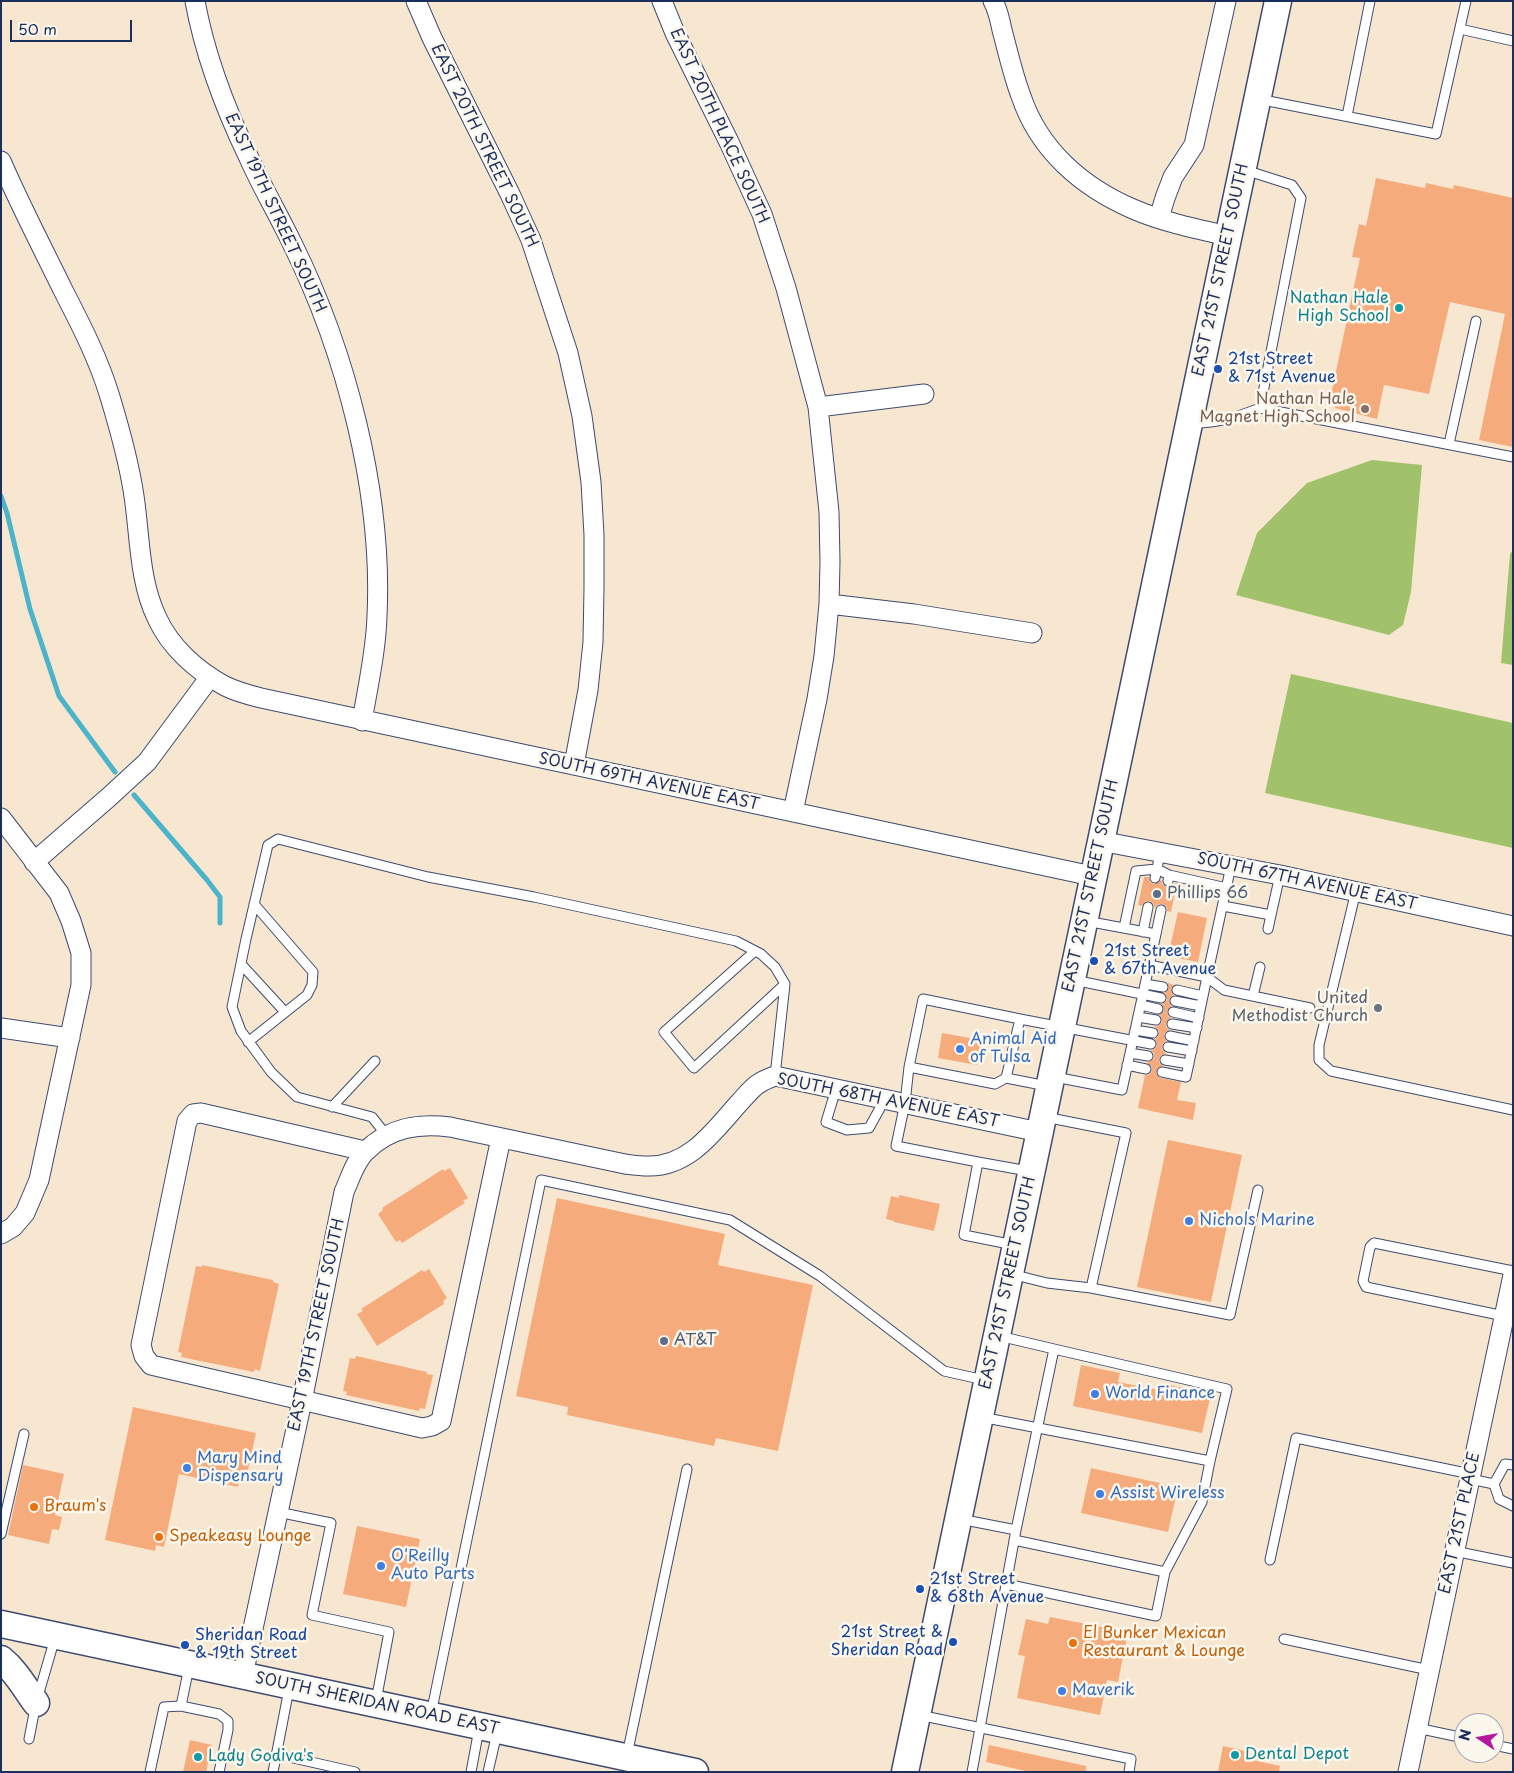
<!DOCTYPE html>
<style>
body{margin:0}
#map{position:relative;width:1514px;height:1773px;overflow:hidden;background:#f7e7d1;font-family:"Playpen Sans",sans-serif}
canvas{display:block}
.frame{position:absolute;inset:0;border:2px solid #1b2f5e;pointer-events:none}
.north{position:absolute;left:1454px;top:1713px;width:50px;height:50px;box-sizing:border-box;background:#fbf7ec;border:1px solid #a1a7b3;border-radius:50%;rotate:282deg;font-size:14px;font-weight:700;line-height:20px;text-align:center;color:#1b2f5e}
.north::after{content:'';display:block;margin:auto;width:18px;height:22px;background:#b5179e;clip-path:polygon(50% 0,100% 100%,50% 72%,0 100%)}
.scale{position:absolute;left:10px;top:20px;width:122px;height:22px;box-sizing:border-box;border:2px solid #1b2f5e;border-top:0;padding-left:6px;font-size:15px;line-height:18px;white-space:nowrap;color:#1b2f5e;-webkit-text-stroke:4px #fbf7ec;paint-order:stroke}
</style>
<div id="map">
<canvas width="1514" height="1773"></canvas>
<div class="frame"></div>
<div class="north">N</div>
<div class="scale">50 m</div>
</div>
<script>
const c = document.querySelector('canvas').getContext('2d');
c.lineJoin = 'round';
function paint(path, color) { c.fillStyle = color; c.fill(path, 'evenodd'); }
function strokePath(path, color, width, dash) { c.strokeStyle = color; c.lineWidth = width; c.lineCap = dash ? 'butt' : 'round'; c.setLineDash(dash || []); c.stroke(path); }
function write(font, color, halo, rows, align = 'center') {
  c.font = font + ' "Playpen Sans",sans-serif'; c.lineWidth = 5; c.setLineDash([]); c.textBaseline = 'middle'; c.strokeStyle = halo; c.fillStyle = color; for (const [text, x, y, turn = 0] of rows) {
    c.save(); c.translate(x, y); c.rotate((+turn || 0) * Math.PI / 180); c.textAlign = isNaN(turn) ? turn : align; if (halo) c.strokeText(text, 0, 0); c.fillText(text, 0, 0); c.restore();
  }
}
const green = new Path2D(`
 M 1372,460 L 1422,465 L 1411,592 L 1403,625 L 1389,635 L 1236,595 L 1257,533 L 1307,483 Z
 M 1513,550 L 1513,665 L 1501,663 L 1510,554 Z
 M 1291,674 L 1513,723 L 1513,848 L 1265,793 Z`);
const stream = new Path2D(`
 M 1,496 L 7,513 L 30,609 L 59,696 L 115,772
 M 134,795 L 207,880 L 220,897 L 220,923`);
const building = new Path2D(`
 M 1376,178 L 1425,188 L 1426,183 L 1453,189 L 1454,185 L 1513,198 L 1513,447 L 1479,440 L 1505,314 L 1450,302 L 1429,394 L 1384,385 L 1377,419 L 1335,408 L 1337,397 L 1331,395 L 1360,258 L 1352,257 L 1359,224 L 1366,226 Z
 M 1144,877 L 1149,877 L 1150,882 L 1154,884 L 1162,880 L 1162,884 L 1166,887 L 1171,887 L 1174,883 L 1177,883 L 1171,912 L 1167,911 L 1167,908 L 1163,904 L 1159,904 L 1154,908 L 1154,905 L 1150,901 L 1146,901 L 1142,906 L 1138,905 Z
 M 1178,912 L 1207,918 L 1198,962 L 1168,956 Z
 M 1168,983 L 1174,985 L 1171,989 L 1173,995 L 1169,1000 L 1171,1006 L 1167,1011 L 1168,1016 L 1171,1018 L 1168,1020 L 1166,1024 L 1166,1027 L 1170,1030 L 1166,1032 L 1164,1034 L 1166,1041 L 1163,1043 L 1162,1049 L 1166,1054 L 1160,1056 L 1159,1062 L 1163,1066 L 1158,1068 L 1156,1073 L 1160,1078 L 1181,1082 L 1177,1100 L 1196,1103 L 1193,1120 L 1138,1108 L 1145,1075 L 1148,1075 L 1152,1071 L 1152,1067 L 1147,1063 L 1152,1060 L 1154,1058 L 1154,1053 L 1150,1050 L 1153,1050 L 1157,1046 L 1155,1039 L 1158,1037 L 1159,1031 L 1155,1027 L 1160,1024 L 1162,1022 L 1160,1015 L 1164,1010 L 1162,1004 L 1167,1000 L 1165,993 L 1169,988 Z
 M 942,1033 L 981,1040 L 977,1065 L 938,1058 Z
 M 1168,1140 L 1242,1155 L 1211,1302 L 1137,1287 Z
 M 450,1168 L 468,1198 L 463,1201 L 465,1203 L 402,1243 L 400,1240 L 396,1242 L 378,1214 L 383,1210 L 382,1208 L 443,1169 L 444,1171 Z
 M 899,1195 L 940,1204 L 934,1231 L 894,1222 L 894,1221 L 886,1219 L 891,1196 L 899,1198 Z
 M 557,1198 L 725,1234 L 718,1265 L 813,1285 L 778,1451 L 716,1438 L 714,1446 L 567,1415 L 568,1407 L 516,1396 Z
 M 202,1265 L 273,1280 L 273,1282 L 279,1284 L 260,1371 L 255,1369 L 254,1372 L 181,1357 L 182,1353 L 178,1352 L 196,1266 L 202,1267 Z
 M 429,1269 L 447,1298 L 443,1301 L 444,1304 L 377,1346 L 357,1314 L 363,1311 L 361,1309 L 422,1270 L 424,1272 Z
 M 356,1356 L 427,1372 L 426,1374 L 433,1375 L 425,1409 L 420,1408 L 419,1411 L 346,1395 L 347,1392 L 343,1391 L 350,1358 L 355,1359 Z
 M 1081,1365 L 1120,1373 L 1118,1382 L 1164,1391 L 1165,1384 L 1211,1394 L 1202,1433 L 1073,1406 Z
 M 133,1407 L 256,1433 L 246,1479 L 240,1478 L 238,1487 L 179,1474 L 164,1547 L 156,1545 L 155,1551 L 105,1540 Z
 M 23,1465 L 64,1474 L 55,1515 L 62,1517 L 59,1530 L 52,1529 L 49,1544 L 8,1535 Z
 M 1091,1468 L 1178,1487 L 1168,1532 L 1081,1513 Z
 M 357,1526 L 420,1539 L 406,1607 L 343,1594 Z
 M 1050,1617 L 1128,1632 L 1118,1682 L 1107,1680 L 1100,1715 L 1017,1698 L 1025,1656 L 1018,1655 L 1026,1619 L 1048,1624 Z
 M 190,1740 L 212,1745 L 206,1772 L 183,1772 Z
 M 989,1745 L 1086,1766 L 1086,1772 L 1030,1772 L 986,1762 Z
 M 1223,1746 L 1249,1752 L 1248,1759 L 1280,1766 L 1279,1772 L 1218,1772 Z`);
const lane = new Path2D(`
 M 1460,29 L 1513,41
 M 1258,99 L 1436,134 L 1466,1
 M 1347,116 L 1370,1
 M 1245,170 L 1292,185 L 1301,198 L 1260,408
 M 1191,423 C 1216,424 1237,417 1260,408 L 1513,457
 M 1449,444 L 1476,321
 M 1231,866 L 1207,977 L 1224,990 L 1310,1008
 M 1169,875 L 1227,888
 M 1155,878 L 1157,869 L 1169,875 L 1168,881
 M 1356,891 L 1319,1045 L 1319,1060 L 1331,1071 L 1513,1110
 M 1223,906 L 1271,915 L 1280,875
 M 1124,928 L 1136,871 L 1157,869 L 1160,852
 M 1268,929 L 1271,915
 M 1143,932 L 1148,907
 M 1156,934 L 1161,910
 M 755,951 L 664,1032 L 694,1068 L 785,984
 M 241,964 L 285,1012
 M 1149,965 L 1207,977 L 1186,1077 L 1162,1072
 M 1074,980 L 1161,998
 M 1145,984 L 1163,987
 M 1177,990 L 1203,996
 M 1253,996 L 1260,967
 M 1175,1001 L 1201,1006
 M 1141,1005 L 1158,1009
 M 1173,1012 L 1199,1018
 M 1138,1017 L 1156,1020
 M 1172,1024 L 1197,1028
 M 1135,1030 L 1153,1033
 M 1170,1036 L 1194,1041
 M 248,1042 L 307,995 L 312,985 L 313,972 L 254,904
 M 1168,1047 L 1192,1051
 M 1130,1053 L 1148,1056
 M 1165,1060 L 1189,1064
 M 1127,1065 L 1146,1069
 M 909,1067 L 923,999 L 1020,1019
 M 1055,1077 L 1122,1090 L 1156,934 L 1086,921
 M 1006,1078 L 1047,1086
 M 836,1089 L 826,1122 L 847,1130 L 869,1128 L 885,1099
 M 332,1107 L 375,1061
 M 387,1136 L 372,1117 L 297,1097 L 271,1072 L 241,1031 L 232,1007 L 246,939 L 268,845 L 278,839 L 428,877 L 534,897 L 736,941 L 761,954 L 775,967 L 785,984 L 775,1076
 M 978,1162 L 896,1146 L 905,1103 L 909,1067 L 995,1084 L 1006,1078 L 1020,1019 L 1151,1044
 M 1014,1245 L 964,1235 L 978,1162 L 1028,1171
 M 1011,1274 L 1047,1283 L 1091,1288 L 1126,1133 L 1045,1117
 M 1091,1288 L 1230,1315 L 1258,1190
 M 1504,1316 L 1366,1287 L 1363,1281 L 1370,1247 L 1374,1243 L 1513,1271
 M 1054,1349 L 1227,1389 L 1210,1461
 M 981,1417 L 1210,1461 L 1202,1502 L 1165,1572 L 1156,1616 L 1006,1584
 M 1513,1465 L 1505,1464 L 1494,1484 L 1499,1499 L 1513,1506
 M 1470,1479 L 1494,1484
 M 278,1512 L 331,1523 L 312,1615 L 389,1632 L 376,1701
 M 960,1519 L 1016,1530
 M 1,1534 L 24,1434
 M 1014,1540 L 1165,1572
 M 1454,1551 L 1513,1563
 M 1270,1560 L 1296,1438 L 1471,1474
 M 1284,1639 L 1429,1670
 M 181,1706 L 189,1667
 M 431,1714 L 541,1180 L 730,1220 L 820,1276 L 944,1371 L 984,1380
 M 919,1715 L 1131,1759 L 1129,1772
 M 1417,1728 L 1464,1738
 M 29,1739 L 36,1703 L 55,1638
 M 1494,1745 L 1513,1749
 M 276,1754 L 355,1772
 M 627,1755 L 687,1469
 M 150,1772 L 164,1707 L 181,1706 L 219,1714 L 228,1721 L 228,1730 L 219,1772
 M 273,1772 L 289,1689
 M 471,1772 L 479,1729
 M 488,1772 L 497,1733
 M 972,1772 L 1016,1530 L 1054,1349 L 999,1336`);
const street = new Path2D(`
 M 195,1 C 205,56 225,108 249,158 C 262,187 278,214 292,243 C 346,352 383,493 377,616 C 376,651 368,686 362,721
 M 416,1 L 432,38 L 510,194 L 531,240 L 568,353 L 582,416 L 591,482 L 594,535 L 594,588 L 593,642 L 588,690 L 574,765
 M 662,1 L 675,33 L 729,142 L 762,214 L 786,288 L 818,407 L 829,512 L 830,562 L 829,604 L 824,656 L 817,699 L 793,812
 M 993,1 C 998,10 1000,20 1002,30 C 1008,52 1013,75 1021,96 C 1039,150 1082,187 1133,209 C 1163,222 1197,229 1228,236
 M 1,161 C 20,205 42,247 63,290 C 81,325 99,360 110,397 C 120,430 129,462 134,496 C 140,536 139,581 157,618 C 170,647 197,671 225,686 C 237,692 249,695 261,698 L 1092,876
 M 1159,218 L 1165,198 L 1173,177 L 1194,145 L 1226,1
 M 818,407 L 924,394
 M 829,604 L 914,614 L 1032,633
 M 1,818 L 59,893 L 71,921 L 81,953 L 81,985 L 39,1180 L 25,1213 L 13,1227 L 1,1234
 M 1100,841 L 1280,875 L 1513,926
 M 34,862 L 109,797 L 147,762 L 210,677
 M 1,1028 L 70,1038
 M 365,1151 L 201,1113 L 193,1114 L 187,1121 L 141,1345 L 144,1356 L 151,1365 L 422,1428 L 432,1426 L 441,1421 L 501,1138
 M 243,1675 L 302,1401 L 344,1192 C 350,1179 355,1161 366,1151 C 390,1127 419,1123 450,1127 L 625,1164 C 633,1165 640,1166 648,1166 C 689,1167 714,1131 739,1103 C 753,1088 755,1083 775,1076 L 1039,1132
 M 1408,1772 L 1513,1275`);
const secondary = new Path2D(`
 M 1,1624 L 695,1772
 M 1,1659 C 16,1671 25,1688 36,1703
 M 905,1772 L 1278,1`);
const markers = [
 [1399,308,5,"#0f9aa8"],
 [1218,369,5,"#1a4fb4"],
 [1365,409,5,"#8d6e63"],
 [1157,894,5,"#5c6f8a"],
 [1094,961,5,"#1a4fb4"],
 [1378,1008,5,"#6b7280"],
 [960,1049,5,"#3f7fe0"],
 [1189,1221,5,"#3f7fe0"],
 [664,1341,5,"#5c6f8a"],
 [1095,1394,5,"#3f7fe0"],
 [187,1468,5,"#3f7fe0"],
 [1100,1494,5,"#3f7fe0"],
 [34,1507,5,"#e8710a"],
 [159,1537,5,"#e8710a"],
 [381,1566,5,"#3f7fe0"],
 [920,1589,5,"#1a4fb4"],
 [953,1642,5,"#1a4fb4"],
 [1073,1643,5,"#e8710a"],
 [185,1645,5,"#1a4fb4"],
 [1062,1691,5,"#3f7fe0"],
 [1235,1755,5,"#0f9aa8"],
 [198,1757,5,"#0f9aa8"]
];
const streetNames = [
 ["EAST 20TH PLACE SOUTH",719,126,65],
 ["EAST 20TH STREET SOUTH",484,146,64],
 ["EAST 19TH STREET SOUTH",275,213,65],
 ["EAST 21ST STREET SOUTH",1221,270,-78],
 ["SOUTH 69TH AVENUE EAST",649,782,12],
 ["SOUTH 67TH AVENUE EAST",1307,882,12],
 ["EAST 21ST STREET SOUTH",1091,886,-78],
 ["SOUTH 68TH AVENUE EAST",888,1101,11],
 ["EAST 21ST STREET SOUTH",1008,1283,-78],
 ["EAST 19TH STREET SOUTH",317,1325,-78],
 ["EAST 21ST PLACE",1460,1523,-78],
 ["SOUTH SHERIDAN ROAD EAST",377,1704,12]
];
const cultureNames = [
 ["Nathan Hale",1389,299,"right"],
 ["High School",1389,317,"right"],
 ["Dental Depot",1245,1755],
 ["Lady Godiva's",208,1757]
];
const transitNames = [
 ["21st Street",1228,360],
 ["& 71st Avenue",1228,378],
 ["21st Street",1104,952],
 ["& 67th Avenue",1104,970],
 ["21st Street",930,1580],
 ["& 68th Avenue",930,1598],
 ["21st Street &",943,1633,"right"],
 ["Sheridan Road",943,1651,"right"],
 ["Sheridan Road",195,1636],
 ["& 19th Street",195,1654]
];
const educationNames = [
 ["Nathan Hale",1355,400],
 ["Magnet High School",1355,418]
];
const serviceNames = [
 ["Phillips 66",1167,894],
 ["AT&T",674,1341]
];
const worshipNames = [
 ["United",1368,999],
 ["Methodist Church",1368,1017]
];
const shopNames = [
 ["Animal Aid",970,1040],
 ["of Tulsa",970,1058],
 ["Nichols Marine",1199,1221],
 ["World Finance",1105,1394],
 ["Mary Mind",197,1459],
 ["Dispensary",197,1477],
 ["Assist Wireless",1110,1494],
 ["O'Reilly",391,1557],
 ["Auto Parts",391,1575],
 ["Maverik",1072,1691]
];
const foodNames = [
 ["Braum's",44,1507],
 ["Speakeasy Lounge",169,1537],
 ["El Bunker Mexican",1083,1634],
 ["Restaurant & Lounge",1083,1652]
];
paint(green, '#a1c16a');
strokePath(stream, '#4bb3ca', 5);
paint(building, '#f5ab7c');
strokePath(lane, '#3c4b6f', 11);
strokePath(street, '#3c4b6f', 21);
strokePath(secondary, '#3c4b6f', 29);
strokePath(lane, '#fff', 9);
strokePath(street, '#fff', 19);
strokePath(secondary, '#fff', 26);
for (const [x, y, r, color] of markers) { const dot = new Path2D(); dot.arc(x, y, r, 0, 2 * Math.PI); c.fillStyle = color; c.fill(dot); strokePath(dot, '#fbf7ec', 2); }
write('16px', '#1b2f5e', '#fbf7ec', streetNames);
write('16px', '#0d838f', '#fbf7ec', cultureNames, 'left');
write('16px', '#164399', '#fbf7ec', transitNames, 'left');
write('16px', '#785e54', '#fbf7ec', educationNames, 'right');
write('16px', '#4e5e75', '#fbf7ec', serviceNames, 'left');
write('16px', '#5b616d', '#fbf7ec', worshipNames, 'right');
write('16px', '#366cbe', '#fbf7ec', shopNames, 'left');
write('16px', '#c56008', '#fbf7ec', foodNames, 'left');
</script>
